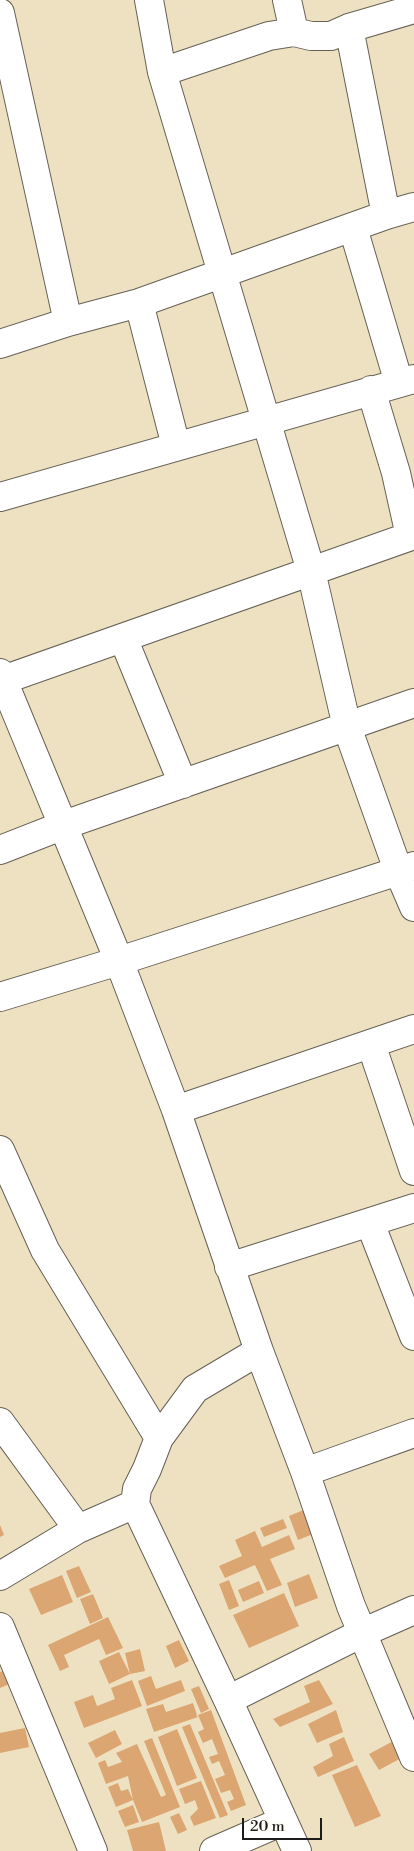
<!DOCTYPE html>
<style>
body{margin:0}
#map{position:relative;width:414px;height:1851px;overflow:hidden;background:#eee1c2;font-family:"Libre Bodoni",serif}
canvas{display:block}
.scale{position:absolute;left:242px;top:1818px;width:80px;height:22px;box-sizing:border-box;border:2px solid #1c1c1c;border-top:0;padding-left:6px;font-size:15px;line-height:18px;white-space:nowrap;color:#1c1c1c;-webkit-text-stroke:4px #fdfcf7;paint-order:stroke}
</style>
<div id="map">
<canvas width="414" height="1851"></canvas>
<div class="scale">20 m</div>
</div>
<script>
const c = document.querySelector('canvas').getContext('2d');
c.lineJoin = 'round';
function paint(path, color) { c.fillStyle = color; c.fill(path, 'evenodd'); }
function strokePath(path, color, width, dash) { c.strokeStyle = color; c.lineWidth = width; c.lineCap = dash ? 'butt' : 'round'; c.setLineDash(dash || []); c.stroke(path); }
const building = new Path2D(`
 M 311,1507 L 321,1531 L 298,1540 L 289,1516 Z
 M 283,1519 L 287,1528 L 264,1537 L 260,1528 Z
 M 0,1525 L 4,1535 L 0,1537 Z
 M 255,1531 L 262,1547 L 289,1535 L 295,1549 L 270,1559 L 282,1585 L 267,1591 L 255,1565 L 225,1578 L 219,1566 L 242,1556 L 235,1540 Z
 M 79,1566 L 91,1592 L 77,1598 L 66,1571 Z
 M 309,1574 L 318,1598 L 295,1607 L 287,1583 Z
 M 62,1575 L 73,1602 L 41,1615 L 29,1589 Z
 M 229,1580 L 239,1606 L 229,1610 L 219,1584 Z
 M 259,1581 L 264,1593 L 243,1602 L 238,1590 Z
 M 284,1593 L 299,1626 L 249,1648 L 233,1615 Z
 M 93,1594 L 103,1618 L 90,1624 L 80,1599 Z
 M 108,1617 L 123,1648 L 106,1655 L 99,1639 L 64,1655 L 69,1667 L 60,1671 L 48,1645 Z
 M 179,1640 L 189,1661 L 175,1668 L 166,1646 Z
 M 140,1649 L 145,1671 L 130,1674 L 125,1653 Z
 M 119,1652 L 130,1674 L 109,1684 L 99,1661 Z
 M 8,1669 L 14,1682 L 0,1688 L 0,1672 Z
 M 151,1676 L 156,1689 L 181,1680 L 185,1691 L 147,1706 L 138,1681 Z
 M 132,1680 L 142,1706 L 84,1728 L 74,1702 L 93,1695 L 97,1706 L 115,1699 L 111,1688 Z
 M 319,1680 L 333,1704 L 280,1727 L 273,1719 L 310,1702 L 304,1686 Z
 M 199,1686 L 209,1709 L 201,1713 L 191,1689 Z
 M 193,1703 L 197,1715 L 196,1715 L 198,1717 L 154,1732 L 146,1709 L 163,1704 L 166,1712 Z
 M 211,1710 L 246,1805 L 231,1811 L 227,1802 L 234,1799 L 230,1790 L 221,1793 L 215,1779 L 225,1775 L 219,1761 L 212,1764 L 209,1757 L 218,1754 L 212,1739 L 203,1743 L 198,1732 L 204,1729 L 198,1715 Z
 M 336,1710 L 343,1732 L 317,1743 L 308,1724 Z
 M 190,1724 L 228,1815 L 220,1818 L 182,1727 Z
 M 25,1728 L 29,1747 L 0,1753 L 0,1733 Z
 M 177,1729 L 197,1778 L 177,1786 L 158,1737 Z
 M 115,1730 L 122,1744 L 96,1758 L 88,1743 Z
 M 344,1737 L 354,1761 L 318,1777 L 313,1767 L 333,1756 L 329,1744 Z
 M 152,1738 L 180,1807 L 142,1822 L 133,1800 L 116,1807 L 108,1787 L 118,1783 L 121,1791 L 128,1789 L 133,1800 L 128,1776 L 106,1784 L 98,1763 L 105,1760 L 108,1767 L 122,1762 L 116,1753 L 137,1744 L 161,1797 L 166,1795 L 144,1741 Z
 M 399,1738 L 407,1755 L 379,1770 L 369,1754 Z
 M 357,1765 L 381,1816 L 355,1827 L 332,1775 Z
 M 201,1781 L 216,1818 L 194,1826 L 190,1817 L 198,1809 L 195,1800 L 185,1804 L 179,1789 Z
 M 133,1805 L 139,1822 L 125,1827 L 118,1811 Z
 M 179,1813 L 187,1830 L 178,1834 L 170,1817 Z
 M 159,1822 L 166,1851 L 133,1851 L 127,1830 Z`);
const minor = new Path2D(`
 M 149,0 L 162,72 L 311,571 L 347,727 L 398,870 L 414,907
 M 287,0 L 294,32
 M 0,13 L 68,322
 M 349,28 L 386,215
 M 162,72 L 269,36 L 294,32 L 311,36 L 331,36 L 349,28 L 414,9
 M 353,228 L 399,383
 M 139,303 L 176,446
 M 0,344 L 68,322 L 139,303 L 386,215 L 414,207
 M 371,390 L 396,473 L 410,536
 M 0,497 L 414,379
 M 123,638 L 183,784
 M 0,673 L 119,961 L 176,1110 L 259,1351 L 305,1472 L 351,1606 L 414,1757
 M 0,681 L 414,535
 M 0,850 L 64,825 L 414,703
 M 0,997 L 119,961 L 414,866
 M 371,1044 L 414,1171
 M 176,1110 L 414,1029
 M 0,1150 L 45,1250 L 159,1438
 M 370,1223 L 414,1336
 M 229,1267 L 414,1208
 M 259,1351 L 195,1389 L 159,1438 L 147,1469 L 137,1489 L 135,1504 L 228,1700 L 297,1851
 M 0,1422 L 78,1529
 M 305,1472 L 414,1433
 M 0,1576 L 78,1529 L 135,1504
 M 0,1627 L 93,1851
 M 228,1700 L 362,1633 L 414,1610
 M 214,1851 L 283,1821`);
paint(building, '#dba671');
strokePath(minor, '#666156', 30);
strokePath(minor, '#fff', 28);
</script>
